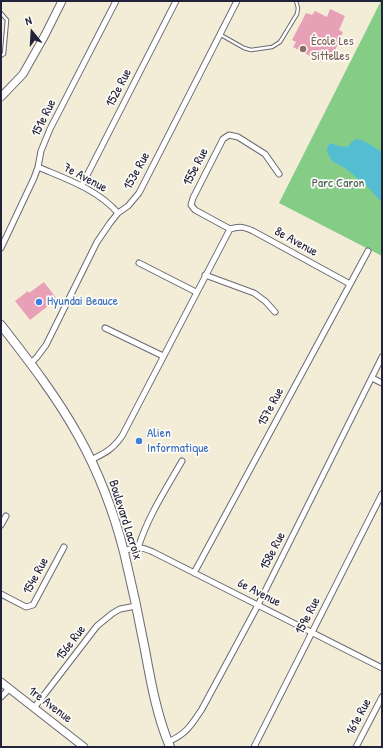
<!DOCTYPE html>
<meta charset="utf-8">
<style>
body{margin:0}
#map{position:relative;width:383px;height:748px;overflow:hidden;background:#f3edd8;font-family:"Patrick Hand",sans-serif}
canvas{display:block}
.frame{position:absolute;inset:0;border:2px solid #22223b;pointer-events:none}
.north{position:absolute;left:12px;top:12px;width:40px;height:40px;-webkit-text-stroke:3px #fdfcf7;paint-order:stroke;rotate:342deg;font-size:11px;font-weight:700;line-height:16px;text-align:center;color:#22223b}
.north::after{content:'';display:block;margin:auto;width:14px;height:18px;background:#22223b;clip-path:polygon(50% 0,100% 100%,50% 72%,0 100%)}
</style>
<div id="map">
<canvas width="383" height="748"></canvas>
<div class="frame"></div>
<div class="north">N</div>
</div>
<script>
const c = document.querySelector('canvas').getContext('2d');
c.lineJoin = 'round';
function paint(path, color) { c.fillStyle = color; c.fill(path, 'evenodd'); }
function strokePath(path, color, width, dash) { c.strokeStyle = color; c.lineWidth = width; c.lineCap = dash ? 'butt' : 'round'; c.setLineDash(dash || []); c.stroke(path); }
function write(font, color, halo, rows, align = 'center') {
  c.font = font + ' "Patrick Hand",sans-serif'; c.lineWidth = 3.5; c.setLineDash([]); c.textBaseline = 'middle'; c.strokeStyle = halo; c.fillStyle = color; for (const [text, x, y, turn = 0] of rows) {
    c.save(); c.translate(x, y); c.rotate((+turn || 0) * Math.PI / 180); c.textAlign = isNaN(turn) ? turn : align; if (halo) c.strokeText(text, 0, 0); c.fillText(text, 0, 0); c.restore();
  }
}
const green = new Path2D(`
 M 381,1 L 382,1 L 382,256 L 279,203 Z`);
const water = new Path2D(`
 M 357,139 C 365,140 375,148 382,152 L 382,203 L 368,187 L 345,168 L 332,161 L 327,151 L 328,146 L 330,143 L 339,146 L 347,147 L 353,141 Z`);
const building = new Path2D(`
 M 330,9 L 345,16 L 339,30 L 343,32 L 331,60 L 324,59 L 322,62 L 293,47 L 296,42 L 292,40 L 306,13 L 312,15 L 315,11 L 327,17 Z
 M 44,282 L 57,299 L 30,320 L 15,301 L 28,291 L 29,293 Z`);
const lane = new Path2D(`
 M 1,13 L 7,20 L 4,54 L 1,56
 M 221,35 L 244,48 L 251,50 L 272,47 L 280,42 L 297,14 L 298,8 L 296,1`);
const street = new Path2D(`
 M 38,167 C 66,179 97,189 118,213
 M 82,185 L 176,1
 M 230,229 L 195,210 L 191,205 L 193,198 L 223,139 L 229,135 L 238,137 L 265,154 L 279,174
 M 230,229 C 240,226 244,227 253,231 L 350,284
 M 1,248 L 34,178 L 38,167 L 41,151 L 50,129 L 116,1
 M 139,263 L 196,292
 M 205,275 L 254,293 L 265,301 L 275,312
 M 105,328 L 163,356
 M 31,363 L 37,357 L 46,345 L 97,242 L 110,223 L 118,213 L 128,206 L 139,193 L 237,1
 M 372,378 L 382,383
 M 91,460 C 105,453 112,450 122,436 L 230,229
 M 1,525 L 6,516
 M 138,548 C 148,516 166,489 182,461
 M 124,551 C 136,546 142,547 153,552 L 382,668
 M 194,573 L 368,251
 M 1,594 L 26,607 L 33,605 L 64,547
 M 1,697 L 9,689
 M 34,708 L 97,626 L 113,613 L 120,609 L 136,606
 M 168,742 C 186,734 191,726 202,709 L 258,605 L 382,357
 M 254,747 L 382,494
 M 356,747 L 382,697`);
const secondary = new Path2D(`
 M 1,97 L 23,74 L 45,35 L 62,1
 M 1,682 L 84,747`);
const primary = new Path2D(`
 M 1,325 C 29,361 57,397 79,437 C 99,473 114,513 124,552 C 132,585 139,618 145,650 C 151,683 157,716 170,747`);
const markers = [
 [303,49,4,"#8d6e63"],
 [39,302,4,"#3f7fe0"],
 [139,441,4,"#3f7fe0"]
];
const educationNames = [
 ["École Les",311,42],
 ["Sittelles",311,57]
];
const streetNames = [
 ["152e Rue",119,88,-63],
 ["151e Rue",44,118,-64],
 ["155e Rue",196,167,-63],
 ["153e Rue",137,171,-61],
 ["7e Avenue",85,178,28],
 ["8e Avenue",296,242,29],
 ["157e Rue",271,407,-62],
 ["Boulevard Lacroix",125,520,72],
 ["158e Rue",273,551,-63],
 ["154e Rue",36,576,-62],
 ["6e Avenue",259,593,27],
 ["159e Rue",308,616,-63],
 ["156e Rue",71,643,-53],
 ["1re Avenue",50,705,37],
 ["161e Rue",359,717,-62]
];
const parkNames = [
 ["Parc Caron",338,184]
];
const shopNames = [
 ["Hyundai Beauce",47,302],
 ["Alien",147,434],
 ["Informatique",147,449]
];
paint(green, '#85cc87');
paint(water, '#54bdd1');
paint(building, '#e8a0b7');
strokePath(lane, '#6b6972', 4.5);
strokePath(street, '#6b6972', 7);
strokePath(secondary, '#6b6972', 9);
strokePath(primary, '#6b6972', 10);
strokePath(lane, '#fff', 2.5);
strokePath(street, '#fff', 5);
strokePath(secondary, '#fff', 7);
strokePath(primary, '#fff', 8);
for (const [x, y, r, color] of markers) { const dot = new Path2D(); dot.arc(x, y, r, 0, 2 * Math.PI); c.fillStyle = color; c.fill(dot); strokePath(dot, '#fdfcf7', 1.5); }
write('13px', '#785e54', '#fdfcf7', educationNames, 'left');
write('13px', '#22223b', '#fdfcf7', streetNames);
write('13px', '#455e56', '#fdfcf7', parkNames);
write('13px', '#366cbe', '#fdfcf7', shopNames, 'left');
</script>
